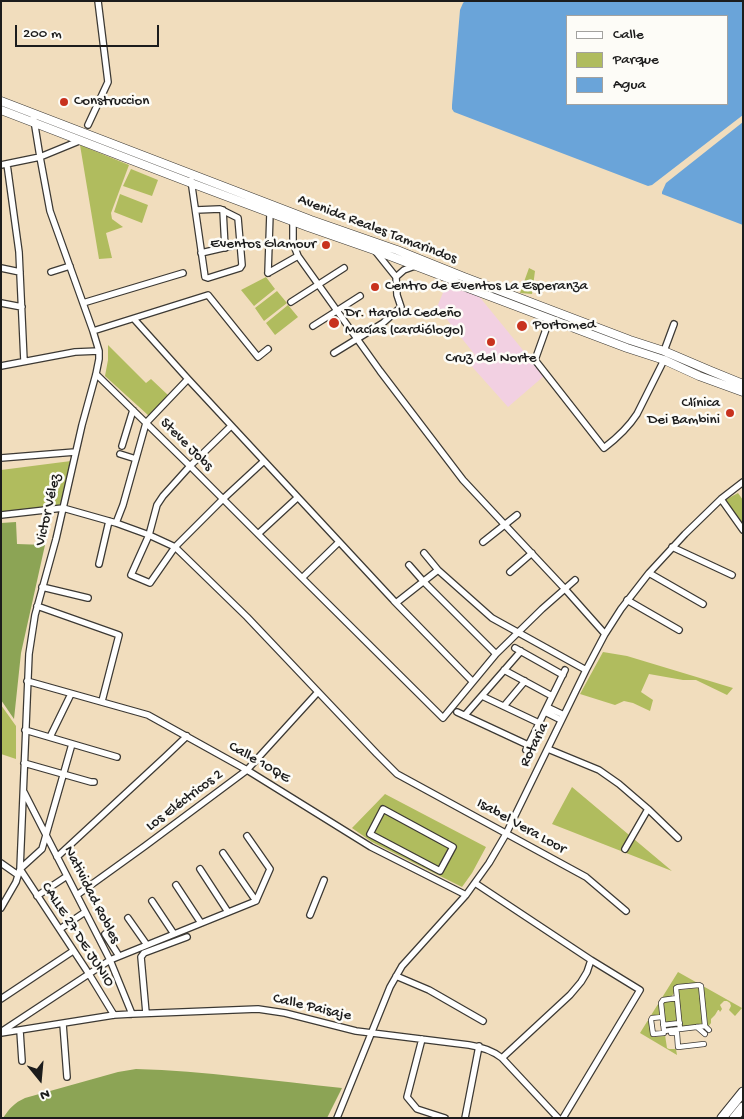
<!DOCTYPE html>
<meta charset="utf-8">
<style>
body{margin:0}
#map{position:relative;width:744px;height:1119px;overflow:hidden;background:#f1ddbd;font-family:"Gochi Hand",sans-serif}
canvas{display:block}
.frame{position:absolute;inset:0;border:2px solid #1c1c1c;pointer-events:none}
.legend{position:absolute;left:566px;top:15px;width:162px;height:90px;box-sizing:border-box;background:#fdfcf7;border:1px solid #a3a29f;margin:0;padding:6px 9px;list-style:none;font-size:15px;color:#1c1c1c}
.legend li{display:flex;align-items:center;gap:10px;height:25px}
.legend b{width:25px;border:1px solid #a3a29f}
.north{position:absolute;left:15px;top:1054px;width:50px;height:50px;-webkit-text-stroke:4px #fdfcf7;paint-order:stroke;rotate:163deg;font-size:14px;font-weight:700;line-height:20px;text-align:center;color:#1c1c1c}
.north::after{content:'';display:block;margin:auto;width:18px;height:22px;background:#1c1c1c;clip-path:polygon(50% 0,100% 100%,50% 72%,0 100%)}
.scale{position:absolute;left:15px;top:25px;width:144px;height:22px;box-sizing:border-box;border:2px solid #1c1c1c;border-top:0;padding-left:6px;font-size:15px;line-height:18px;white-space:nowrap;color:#1c1c1c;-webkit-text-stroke:4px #fdfcf7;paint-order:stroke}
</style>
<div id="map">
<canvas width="744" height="1119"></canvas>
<div class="frame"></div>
<ul class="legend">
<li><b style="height:6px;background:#fff"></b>Calle</li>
<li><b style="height:14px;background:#b0bc5e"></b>Parque</li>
<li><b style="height:14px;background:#6aa4d9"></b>Agua</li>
</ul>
<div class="north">N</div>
<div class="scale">200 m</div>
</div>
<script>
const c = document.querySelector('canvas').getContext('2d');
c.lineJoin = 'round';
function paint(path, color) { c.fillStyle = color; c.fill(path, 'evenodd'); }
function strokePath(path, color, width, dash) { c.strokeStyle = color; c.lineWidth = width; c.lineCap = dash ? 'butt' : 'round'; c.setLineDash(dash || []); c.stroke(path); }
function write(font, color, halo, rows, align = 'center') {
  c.font = font + ' "Gochi Hand",sans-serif'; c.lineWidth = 5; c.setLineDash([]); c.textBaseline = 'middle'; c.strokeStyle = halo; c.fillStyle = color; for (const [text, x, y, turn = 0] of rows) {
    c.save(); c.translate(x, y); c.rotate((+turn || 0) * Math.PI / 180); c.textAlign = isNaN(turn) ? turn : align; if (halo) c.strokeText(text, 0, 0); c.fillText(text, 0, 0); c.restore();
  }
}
const built = new Path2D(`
 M 447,283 L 478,295 L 544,376 L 508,407 L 467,361 L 475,355 L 437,307 Z`);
const green = new Path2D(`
 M 80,145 L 129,165 L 111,213 L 112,219 L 123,227 L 106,233 L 112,258 L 99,259 Z
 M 131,169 L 158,180 L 152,196 L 123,186 Z
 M 120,194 L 148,205 L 142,223 L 114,212 Z
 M 529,268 L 535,271 L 532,294 L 520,293 Z
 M 266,277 L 275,289 L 254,306 L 241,290 Z
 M 277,291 L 287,303 L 264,321 L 255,308 Z
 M 288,305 L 298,317 L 275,335 L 266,323 Z
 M 108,345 L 146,383 L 151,379 L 169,396 L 149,416 L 105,376 L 108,360 Z
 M 71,461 L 60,505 L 1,512 L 1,470 Z
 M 738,493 L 743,500 L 743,524 L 725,500 Z
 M 603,652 L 627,656 L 733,688 L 727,695 L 696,680 L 683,680 L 649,674 L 641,692 L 653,700 L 650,711 L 633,703 L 624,701 L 615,705 L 580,694 Z
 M 1,705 L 16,726 L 16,759 L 1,754 Z
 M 572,787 L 672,871 L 552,824 Z
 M 385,794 L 486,847 L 472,873 L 462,887 L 372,842 L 352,828 Z
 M 678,972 L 742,1008 L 735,1016 L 729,1010 L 731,1006 L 730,1003 L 727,1001 L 724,1001 L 720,1005 L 722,1009 L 720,1012 L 719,1010 L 718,1010 L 715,1015 L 711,1019 L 711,1023 L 708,1027 L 703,987 L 677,985 L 675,992 L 671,997 L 664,997 L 660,1003 L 661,1014 L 659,1017 L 651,1018 L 649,1022 L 651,1036 L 654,1037 L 665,1036 L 665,1035 L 667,1048 L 669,1049 L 676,1049 L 677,1055 L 640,1033 Z
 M 700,988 L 703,1025 L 682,1027 L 678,990 Z
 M 675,1000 L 677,1021 L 665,1023 L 663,1001 Z`);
const forest = new Path2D(`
 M 16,522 L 17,544 L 45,545 L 21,653 L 14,719 L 1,700 L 1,523 Z
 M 136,1069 C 205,1071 273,1081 342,1088 L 327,1118 L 3,1118 C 10,1108 14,1103 25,1098 L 118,1072 Z`);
const water = new Path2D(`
 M 465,1 L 743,1 L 743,115 L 652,185 L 648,186 L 454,112 L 452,109 L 452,105 L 460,10 L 463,3 ZM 568,16 L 728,16 L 728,104 L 568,104 Z
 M 743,122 L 743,225 L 662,194 L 662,192 L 666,183 Z`);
const pedestrian = new Path2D(`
 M 677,998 L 663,1000 L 661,1003 L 664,1031 L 680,1029 L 676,988 L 678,987 L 699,985 L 701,986 L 705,1026 L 709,1030
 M 662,1017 L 652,1018 L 651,1020 L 653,1034 L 664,1033 L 664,1031
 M 663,1025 L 680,1023
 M 697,1027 L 705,1034
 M 680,1029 L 705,1026
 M 671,1030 L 671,1033 L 677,1033 L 678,1047 L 704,1044`);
const minor = new Path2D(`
 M 88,125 L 108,82 L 98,1
 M 7,164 L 19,252 L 24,361
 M 1,165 L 40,157 L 79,141
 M 191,180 L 205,277 L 208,278 L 240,268 L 242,265 L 238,218 L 220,209 L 196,210
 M 223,210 L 225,248
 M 293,221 L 293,243 L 298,256 L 380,371 L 463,480 L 505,525 L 565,589 L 605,634
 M 201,253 L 240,244
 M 1,268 L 20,272
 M 51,272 L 70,266
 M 268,273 L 270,213
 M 268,273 L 298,256
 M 396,277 L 404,270 L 415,266
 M 291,302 L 344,268
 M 1,303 L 22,307
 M 83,303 L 183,273
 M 550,318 L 535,360 L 604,448 C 617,438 628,428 637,414 L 664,360
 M 134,319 L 188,379 L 396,603 L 438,570
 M 313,326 L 360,296
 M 93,331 L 208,295 L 258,357 L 268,349
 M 664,351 L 674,324
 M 334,353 L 383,323 L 401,307 L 397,295 L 396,277 L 376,252
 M 1,366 L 75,352 L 99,351
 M 96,374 L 190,466 L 302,578 L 339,542
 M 231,426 L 190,466 L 163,496 L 157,505 L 149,535 L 131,575 L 150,583 L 175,547 L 223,499 L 264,461
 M 122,446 L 133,410
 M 120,454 L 136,459
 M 1,458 L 75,452
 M 721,499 L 743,530
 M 1,515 L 63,508 L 116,523 L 149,535 L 175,547 L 247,617 L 377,754 L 397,774 L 586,877 L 626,911
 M 116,523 L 123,505 L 146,423 L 188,379
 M 258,534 L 297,498
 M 483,542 L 517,515
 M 672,547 L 732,575
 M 424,553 L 438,570 L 492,618 L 586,670
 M 99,564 L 109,521
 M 409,565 L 423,581 L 496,654
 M 510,572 L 532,553
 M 649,573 L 703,604
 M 302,578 L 443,718 L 496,654 L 542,609 L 575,580
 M 42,587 L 88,598
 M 627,600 L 679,630
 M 394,601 L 472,681
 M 37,606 L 119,635 L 102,701
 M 515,648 L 563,675
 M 504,670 L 552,696
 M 27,681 L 148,715 L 247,770 L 371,847 L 466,895
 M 482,696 L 539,723
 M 504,706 L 525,681
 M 547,707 L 564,715
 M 457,712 L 528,745
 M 545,712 L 561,720
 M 465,715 L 521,651
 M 25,730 L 117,757
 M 50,737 L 71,694
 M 72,744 L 42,849 L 20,869 L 89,974 L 114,1015
 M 548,749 L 599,770 L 619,784 L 648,809 L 678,838
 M 526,750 L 565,670
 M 24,763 L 91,782 L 94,782
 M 24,792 L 110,960 L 132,1014
 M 383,809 L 453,847 L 440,871 L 370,834 Z
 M 625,849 L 648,809
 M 223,853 L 256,901
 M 57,857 L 165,757 L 187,736
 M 1,863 L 18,875
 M 200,869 L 228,912
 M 475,883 L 591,960 L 587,972 L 581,982 L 570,995 L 502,1058
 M 176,885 L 201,923
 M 77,895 L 145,846 L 247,770 L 318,692
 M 37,896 L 67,876
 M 152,901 L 174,934
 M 1,908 L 16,882 L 20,869 L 29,654 L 35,615 L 56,539 L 82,425 L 96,374 L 99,359 L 99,351 L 93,331 L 50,211 L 40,157 L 33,114
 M 310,915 L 324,880
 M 128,918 L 147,945
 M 60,929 L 85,912
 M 105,934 L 119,956
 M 396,976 L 429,990 L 483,1021
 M 1,999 L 73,951
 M 146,1013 L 141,957 L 144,953 L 187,937
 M 63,1024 L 67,1077
 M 20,1031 L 22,1061
 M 1,1032 L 110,960 L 256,901 L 270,869 L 247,836
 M 1,1033 L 114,1015 L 132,1014 L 258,1009 L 285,1013 L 356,1031 L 469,1045 C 482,1047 492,1050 502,1058 L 558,1118
 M 422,1039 L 407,1097 L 417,1109 L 445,1118
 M 337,1118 L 390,987 L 402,966 L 466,895 L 489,863 L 506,834 L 586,670 L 605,634 L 621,609 L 649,573 L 685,534 L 721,499 L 743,482
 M 465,1118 L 479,1046
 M 563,1118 L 640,990 L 591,960`);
const secondary = new Path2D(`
 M 1,101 L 311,220 L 397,250 L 464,277 L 630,340 L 664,351 L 711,371 L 743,384
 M 1,110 L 191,183 L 308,227 L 374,250 L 450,279 L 460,285 L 627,348 L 664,360 L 699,376 L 743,392`);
const primary = new Path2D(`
 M 722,1118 L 743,1092
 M 734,1118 L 743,1107`);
const markers = [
 [64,102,5,"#c8321e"],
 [326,245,5,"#c8321e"],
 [375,287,5,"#c8321e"],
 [334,323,6,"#c8321e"],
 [522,326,6,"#c8321e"],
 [491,342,5,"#c8321e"],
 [730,413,5,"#c8321e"]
];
const poiNames = [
 ["Construccion",74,102],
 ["Eventos Glamour",316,245,"right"],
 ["Centro de Eventos La Esperanza",385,287],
 ["Dr. Harold Cedeño",345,314],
 ["Macías (cardiólogo)",345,331],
 ["Portomed",533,326],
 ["Cruz del Norte",491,359,"center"],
 ["Clínica",720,404,"right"],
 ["Dei Bambini",720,421,"right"]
];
const streetNames = [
 ["Avenida Reales Tamarindos",377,230,21],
 ["Steve Jobs",186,445,45],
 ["Victor Vélez",49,510,-77],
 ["Rotaria",535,745,-64],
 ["Calle 10QE",259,763,30],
 ["Los Eléctricos 2",185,801,-37],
 ["Isabel Vera Loor",521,827,29],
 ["Natividad Robles",91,895,63],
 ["CALLE 27 DE JUNIO",77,935,57],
 ["Calle Paisaje",312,1008,13]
];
paint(built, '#f2d0e2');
paint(green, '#b0bc5e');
paint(forest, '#8ca455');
paint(water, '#6aa4d9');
strokePath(pedestrian, '#3c3934', 6);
strokePath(minor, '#3c3934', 8);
strokePath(secondary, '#3c3934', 9);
strokePath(primary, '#3c3934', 11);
strokePath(pedestrian, '#fff', 4.5);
strokePath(minor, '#fff', 5.5);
strokePath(secondary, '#fff', 8);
strokePath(primary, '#fff', 9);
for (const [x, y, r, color] of markers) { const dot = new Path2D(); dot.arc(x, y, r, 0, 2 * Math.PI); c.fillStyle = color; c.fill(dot); strokePath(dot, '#fdfcf7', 2); }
write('15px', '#1c1c1c', '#fdfcf7', poiNames, 'left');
write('15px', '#1c1c1c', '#fdfcf7', streetNames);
</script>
